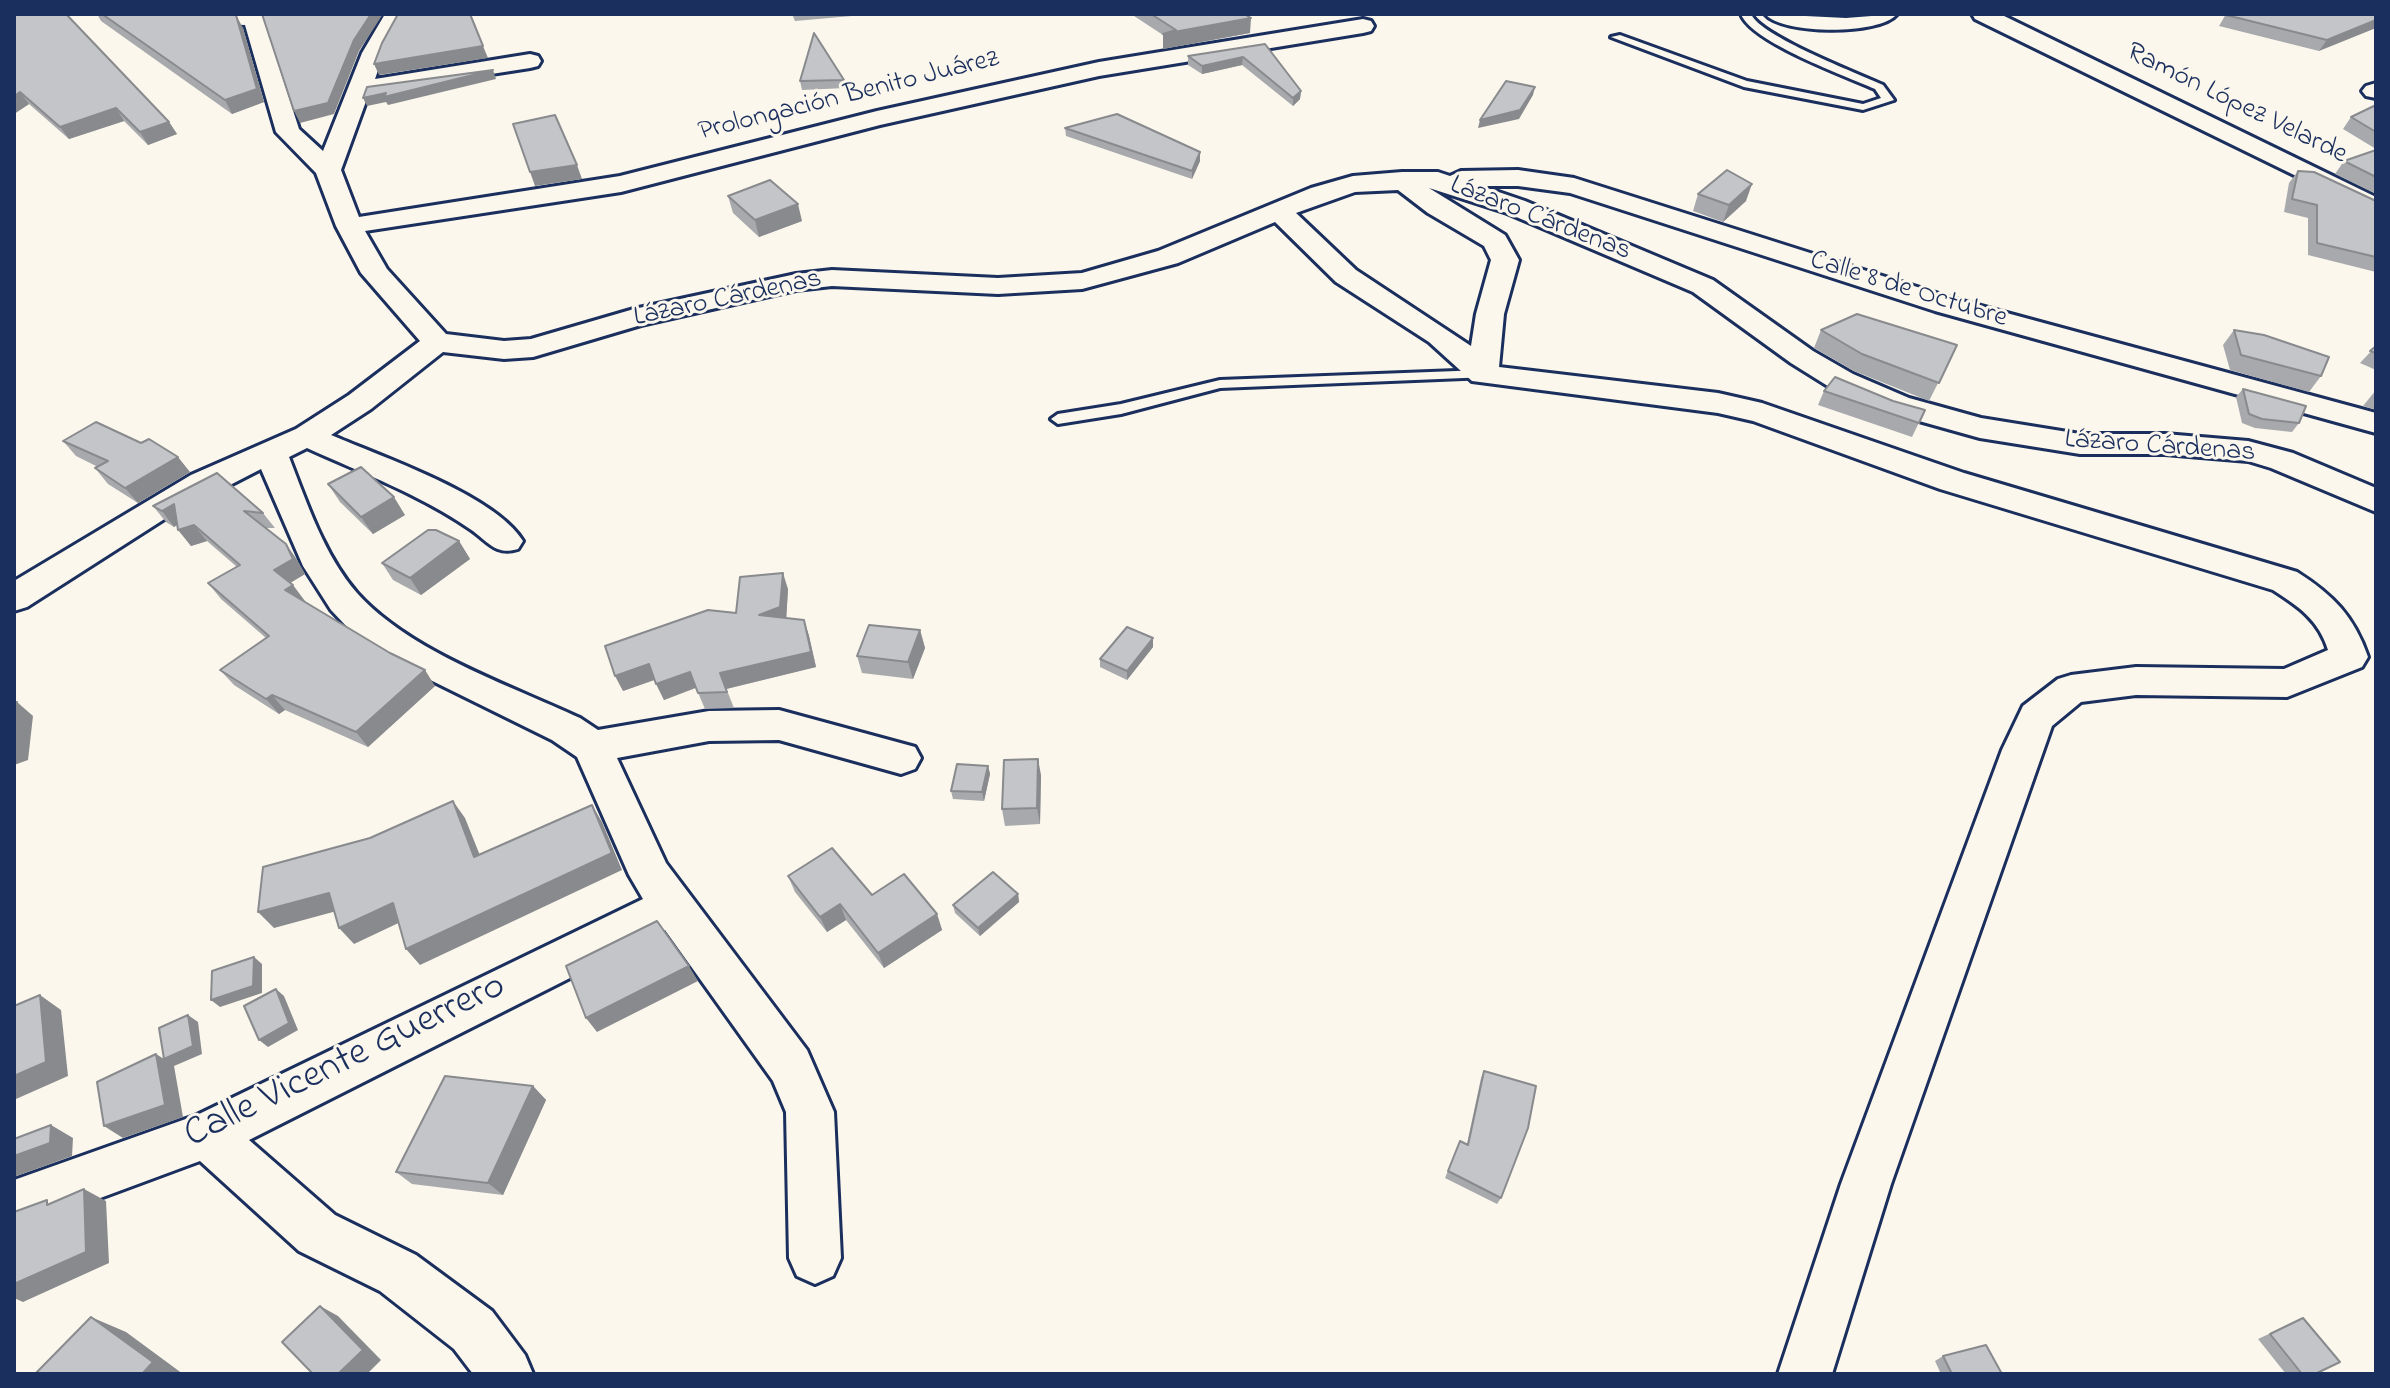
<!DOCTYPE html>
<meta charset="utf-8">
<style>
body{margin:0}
#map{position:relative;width:2390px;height:1388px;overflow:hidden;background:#fbf7ec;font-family:"Indie Flower",sans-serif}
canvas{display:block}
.frame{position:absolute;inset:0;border:16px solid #1b2f5e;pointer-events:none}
</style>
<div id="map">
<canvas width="2390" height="1388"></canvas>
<div class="frame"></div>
</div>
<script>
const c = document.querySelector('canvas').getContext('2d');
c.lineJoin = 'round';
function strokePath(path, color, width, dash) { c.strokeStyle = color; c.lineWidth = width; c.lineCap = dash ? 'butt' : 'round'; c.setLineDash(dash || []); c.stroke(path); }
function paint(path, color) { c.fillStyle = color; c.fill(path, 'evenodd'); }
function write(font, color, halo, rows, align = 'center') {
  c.font = font + ' "Indie Flower",sans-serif'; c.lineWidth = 6; c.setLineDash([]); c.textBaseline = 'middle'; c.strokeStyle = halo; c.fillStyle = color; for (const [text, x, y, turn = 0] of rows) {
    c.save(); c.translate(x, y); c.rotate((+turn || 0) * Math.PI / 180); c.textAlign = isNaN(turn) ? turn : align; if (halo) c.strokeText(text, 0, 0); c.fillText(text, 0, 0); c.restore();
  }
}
const service = new Path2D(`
 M 1741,14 L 1751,14 C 1760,36 1857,73 1883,85 L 1894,100 L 1863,110 L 1744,87 L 1611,37 L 1620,35 L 1747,81 L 1863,104 L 1881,98 L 1875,89 C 1846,76 1751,42 1741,14 Z
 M 1483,370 L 1488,371 L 1488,377 L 1220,388 L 1121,414 L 1058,424 L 1051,419 L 1058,414 L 1121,404 L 1220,380 Z`);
const minor = new Path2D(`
 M 109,14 L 262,14 L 299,129 L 323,151 L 362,53 L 385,14 L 407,14 L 384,53 L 375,79 L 530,54 L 538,56 L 541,61 L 538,66 L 530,68 L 369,93 L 341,170 L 359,217 L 620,176 L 877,111 L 1099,62 L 1363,19 L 1371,21 L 1374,26 L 1371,31 L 1363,33 L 1099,76 L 880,125 L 621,192 L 365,231 L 387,269 L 446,334 L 504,341 L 531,339 L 634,309 L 796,274 L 832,270 L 998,278 L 1082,273 L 1158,251 L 1311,188 L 1353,176 L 1402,172 L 1438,172 L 1450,176 L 1461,171 L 1518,170 L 1574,178 L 1955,299 L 2376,413 L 2376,433 L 1935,311 L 1570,193 L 1518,186 L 1481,186 L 1525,201 L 1713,280 L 1813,351 L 1853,374 L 1909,398 L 1981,418 L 2080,434 L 2165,434 L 2248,441 L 2293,453 L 2376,488 L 2376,512 L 2271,468 L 2248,461 L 2165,454 L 2080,454 L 1980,438 L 1887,412 L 1831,388 L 1791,363 L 1693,292 L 1507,213 L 1429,188 L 1505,235 L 1519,260 L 1504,314 L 1499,367 L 1718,393 L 1762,403 L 1964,473 L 2297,572 C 2333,595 2354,616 2368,657 L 2362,667 L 2287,697 L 2136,695 L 2081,702 L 2052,726 L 1891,1184 L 1832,1374 L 1778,1374 L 1841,1184 L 2002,750 L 2023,706 L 2058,679 L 2071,675 L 2136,667 L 2284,669 L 2328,650 C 2319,620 2298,606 2273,590 L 1940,489 L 1753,421 L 1718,413 L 1472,381 L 1429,342 L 1336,282 L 1275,222 L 1178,263 L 1082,289 L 998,294 L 832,286 L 796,290 L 641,325 L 533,357 L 504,359 L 443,352 L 371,409 L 331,435 C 382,457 495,495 523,541 L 518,549 C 495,556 488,541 470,529 C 421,495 362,473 307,448 L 289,457 C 307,503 324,555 357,593 C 410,652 509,685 580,718 L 598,730 L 709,711 L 779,710 L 915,747 L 921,758 L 915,769 L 901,774 L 779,740 L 709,741 L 617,758 L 666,863 L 807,1050 L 827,1096 L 834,1112 L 841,1258 L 833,1276 L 815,1284 L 797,1276 L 789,1258 L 786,1112 L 773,1081 L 665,930 L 249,1140 L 335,1215 L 416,1255 L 492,1311 L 525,1355 L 533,1374 L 473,1374 L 454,1349 L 380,1291 L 299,1251 L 200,1161 L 14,1230 L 14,1180 L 197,1115 L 643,899 L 629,875 L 577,757 L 552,740 L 402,666 L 349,629 L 331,610 L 303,566 L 261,469 L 166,518 L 27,607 L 14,611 L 14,581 L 191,475 L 296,429 L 349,395 L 420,341 L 361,273 L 336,226 L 316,173 L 276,132 L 245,25 L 120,20 ZM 1398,190 L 1428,213 L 1484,246 L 1491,260 L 1476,314 L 1471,346 L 1356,270 L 1296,213 L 1355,192 Z
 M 1765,14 L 1846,18 L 1897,14 C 1879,36 1781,34 1765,14 Z
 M 1972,14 L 2000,14 L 2376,197 L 2376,215 L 1975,19 Z
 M 2376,83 L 2376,98 L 2366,96 L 2362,91 L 2366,86 Z`);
const wall = new Path2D(`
 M 14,14 L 169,122 L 177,134 L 148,145 L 124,121 L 69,139 L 29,104 L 14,114 Z
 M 97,14 L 213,14 L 243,28 L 264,102 L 232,114 L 101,21 Z
 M 792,14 L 853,14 L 852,16 L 795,21 Z
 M 1131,14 L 1244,14 L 1250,33 L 1163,49 L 1163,35 Z
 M 2226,14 L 2376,14 L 2319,51 L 2219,26 Z
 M 1265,44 L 1301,91 L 1300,99 L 1293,106 L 1242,65 L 1202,74 L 1188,65 L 1188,56 Z
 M 844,80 L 846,88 L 802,90 L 800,81 Z
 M 2376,105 L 2376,149 L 2343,129 L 2351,117 Z
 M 1065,128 L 1200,152 L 1200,161 L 1192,179 L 1066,136 Z
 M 2376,150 L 2376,194 L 2335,174 L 2344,161 Z
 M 2298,171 L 2376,201 L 2376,272 L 2308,255 L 2308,218 L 2284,212 L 2289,183 Z
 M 1698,194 L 1746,201 L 1723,222 L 1693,211 Z
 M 728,196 L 802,221 L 759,237 L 733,213 Z
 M 1821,330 L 1957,345 L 1929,401 L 1854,371 L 1814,348 Z
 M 2234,330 L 2321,376 L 2309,392 L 2230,370 L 2223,345 Z
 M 2376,346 L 2376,370 L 2360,363 Z
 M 2243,389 L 2299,423 L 2292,432 L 2255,428 L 2242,423 L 2236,397 Z
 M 2376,390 L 2376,410 L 2363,406 Z
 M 1824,391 L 1893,401 L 1925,410 L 1912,437 L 1818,405 Z
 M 63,441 L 190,472 L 138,503 L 108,484 L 95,468 L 98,467 L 76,456 Z
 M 328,484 L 405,515 L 373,534 L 340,502 Z
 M 153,506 L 263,513 L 275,528 L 265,528 L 286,544 L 297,560 L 305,574 L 290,583 L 304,601 L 435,686 L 368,747 L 285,710 L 279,714 L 234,685 L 220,670 L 266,638 L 221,599 L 208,583 L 237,567 L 207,541 L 191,546 L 177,525 L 174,527 L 166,522 Z
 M 459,541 L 470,559 L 421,595 L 393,580 L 382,563 Z
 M 788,589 L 786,618 L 804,620 L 809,636 L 816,667 L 726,689 L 734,708 L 705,709 L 696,688 L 664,700 L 655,680 L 623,691 L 736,613 Z
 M 920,630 L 925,648 L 913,679 L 862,673 L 857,656 Z
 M 1153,638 L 1153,647 L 1127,680 L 1100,667 L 1100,659 Z
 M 988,766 L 990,774 L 984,801 L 953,799 L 951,791 Z
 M 1041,775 L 1040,824 L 1005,826 L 1002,809 Z
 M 788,876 L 872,895 L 937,914 L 942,930 L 884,968 L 846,920 L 827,932 L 795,892 Z
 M 1018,894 L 1019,902 L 980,936 L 955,913 L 953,905 Z
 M 1484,1071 L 1501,1198 L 1497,1204 L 1445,1178 L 1460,1141 L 1467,1144 L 1481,1078 Z
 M 533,1086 L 546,1100 L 503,1195 L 412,1184 L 396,1172 Z
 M 2303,1318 L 2315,1374 L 2286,1374 L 2258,1339 Z
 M 1943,1356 L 2002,1374 L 1941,1374 L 1935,1361 Z`);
const shadedWall = new Path2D(`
 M 371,14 L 383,14 L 359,51 L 334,114 L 300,123 L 294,111 L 354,40 Z
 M 236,15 L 243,28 L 264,102 L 232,114 L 225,100 Z
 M 1251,18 L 1250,33 L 1163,49 L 1163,34 Z
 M 2376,20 L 2376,28 L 2319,51 L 2327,40 Z
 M 483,46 L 488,58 L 379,75 L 374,64 Z
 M 1243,57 L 1242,65 L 1202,74 L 1202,66 Z
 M 493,70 L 496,79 L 388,105 L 386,102 L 367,106 L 363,98 Z
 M 1535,87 L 1533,95 L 1519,119 L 1478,128 L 1480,120 Z
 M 1301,91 L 1300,99 L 1293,106 L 1293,98 Z
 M 20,92 L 29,104 L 14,114 L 14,96 Z
 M 116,108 L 124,121 L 69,139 L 60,127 Z
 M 169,122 L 177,134 L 148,145 L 140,132 Z
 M 1200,152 L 1200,161 L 1192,179 L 1192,171 Z
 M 577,165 L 582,179 L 535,186 L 530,172 Z
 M 1752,184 L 1746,201 L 1723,222 L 1729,205 Z
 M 798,204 L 802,221 L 759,237 L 755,220 Z
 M 178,457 L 190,472 L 138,503 L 125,488 Z
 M 394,497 L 405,515 L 373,534 L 361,517 Z
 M 174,504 L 186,519 L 174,527 L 162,511 Z
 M 194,525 L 207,541 L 191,546 L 178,530 Z
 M 459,541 L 470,559 L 421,595 L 410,578 Z
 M 286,544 L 297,560 L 305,574 L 285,586 L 274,570 Z
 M 783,573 L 788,589 L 786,623 L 759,615 Z
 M 293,585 L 305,601 L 297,606 L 285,590 Z
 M 804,620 L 809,636 L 816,667 L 726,689 L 734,708 L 720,673 Z
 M 920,630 L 925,648 L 913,679 L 908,662 Z
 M 1153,638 L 1153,647 L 1127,680 L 1127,671 Z
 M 649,664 L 656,679 L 623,691 L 615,676 Z
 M 425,670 L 435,686 L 368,747 L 356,732 Z
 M 690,672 L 697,687 L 664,700 L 656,684 Z
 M 272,695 L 285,710 L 279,714 L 266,699 Z
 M 17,702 L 33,716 L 28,760 L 14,765 L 14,733 Z
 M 1038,759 L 1041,775 L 1040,824 L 1037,808 Z
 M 988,766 L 990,774 L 984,801 L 982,792 Z
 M 453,801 L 465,818 L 487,873 L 474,857 Z
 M 592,805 L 602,822 L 622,870 L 420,965 L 406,949 Z
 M 329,893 L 344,909 L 274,928 L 258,912 Z
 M 1018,894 L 1019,902 L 980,936 L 978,928 Z
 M 393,903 L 407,919 L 354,944 L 339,928 Z
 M 840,904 L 846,920 L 827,932 L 820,917 Z
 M 937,914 L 942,930 L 884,968 L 878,953 Z
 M 254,957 L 262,964 L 262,993 L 220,1007 L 211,1000 Z
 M 689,966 L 698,981 L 597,1032 L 586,1018 Z
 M 276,989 L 284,996 L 298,1030 L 268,1047 L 259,1040 Z
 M 40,995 L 61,1010 L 68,1076 L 16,1099 L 14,1097 L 14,1076 Z
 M 188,1015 L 198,1022 L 202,1054 L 174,1066 L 183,1117 L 123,1138 L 104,1126 L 156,1054 L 164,1059 Z
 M 533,1086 L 546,1100 L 503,1195 L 488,1183 Z
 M 51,1125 L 73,1138 L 72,1156 L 14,1177 L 14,1156 Z
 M 84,1189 L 106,1201 L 109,1263 L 23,1302 L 14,1298 L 14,1284 Z
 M 320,1306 L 338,1316 L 381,1360 L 367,1374 L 338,1374 Z
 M 91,1317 L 126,1332 L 183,1374 L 142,1374 Z`);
const building = new Path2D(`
 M 14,14 L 66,14 L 169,122 L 140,132 L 116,108 L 60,127 L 20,92 L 14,96 Z
 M 102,14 L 236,15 L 257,89 L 225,100 Z
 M 262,14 L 371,14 L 354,40 L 328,103 L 294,111 Z
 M 398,14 L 470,14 L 483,46 L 374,64 L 382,43 Z
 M 1151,14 L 1244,14 L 1251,18 L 1163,34 L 1176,30 Z
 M 2226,14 L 2376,14 L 2376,20 L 2327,40 L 2226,15 Z
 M 814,33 L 844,80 L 800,81 Z
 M 1265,44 L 1301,91 L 1293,98 L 1243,57 L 1202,66 L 1188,56 Z
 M 493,70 L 384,97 L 386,93 L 363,98 L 367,87 Z
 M 1506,81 L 1535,87 L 1520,110 L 1480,120 Z
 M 2376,105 L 2376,132 L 2351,117 Z
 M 1117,114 L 1200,152 L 1192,171 L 1065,128 Z
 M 555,115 L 577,165 L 530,172 L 513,124 Z
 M 2376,150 L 2376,177 L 2344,161 Z
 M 1727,170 L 1752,184 L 1729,205 L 1698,194 Z
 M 2298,171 L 2314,172 L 2376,201 L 2376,257 L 2317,243 L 2317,205 L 2292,199 Z
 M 770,180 L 798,204 L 755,220 L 728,196 Z
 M 1857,314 L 1957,345 L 1939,383 L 1862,354 L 1821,330 Z
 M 2234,330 L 2264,335 L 2329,357 L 2321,376 L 2241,355 Z
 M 2376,346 L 2376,353 L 2370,351 Z
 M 1835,377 L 1893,401 L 1925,410 L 1919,423 L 1824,391 Z
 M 2243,389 L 2306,406 L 2299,423 L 2262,419 L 2249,414 Z
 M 96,422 L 141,443 L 149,439 L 178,457 L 125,488 L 95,468 L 108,461 L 63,441 Z
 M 361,467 L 394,497 L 361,517 L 328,484 Z
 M 217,473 L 263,513 L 244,511 L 286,544 L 293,559 L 274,570 L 293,585 L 285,590 L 390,653 L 425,670 L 356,732 L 272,695 L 266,699 L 220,670 L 269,636 L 208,583 L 240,565 L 194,525 L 178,530 L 174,504 L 162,511 L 153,506 Z
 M 428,530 L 436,530 L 459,541 L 410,578 L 382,563 Z
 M 783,573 L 780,607 L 759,615 L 804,620 L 811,652 L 720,673 L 727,692 L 698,693 L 690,672 L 656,684 L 649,664 L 615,676 L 605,646 L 708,610 L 736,613 L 740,577 Z
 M 869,625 L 920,630 L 908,662 L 857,656 Z
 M 1127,627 L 1153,638 L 1127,671 L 1100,659 Z
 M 17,702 L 14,733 L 14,703 Z
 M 1038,759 L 1037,808 L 1002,809 L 1004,760 Z
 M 957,764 L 988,766 L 982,792 L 951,791 Z
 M 453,801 L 474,857 L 592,805 L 612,853 L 406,949 L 393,903 L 339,928 L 329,893 L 258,912 L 263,867 L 370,838 Z
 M 832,848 L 872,895 L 904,874 L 937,914 L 878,953 L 840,904 L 820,917 L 788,876 Z
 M 993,872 L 1018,894 L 978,928 L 953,905 Z
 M 657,921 L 689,966 L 586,1018 L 566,966 Z
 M 254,957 L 253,986 L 211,1000 L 212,971 Z
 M 276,989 L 289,1023 L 259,1040 L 244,1006 Z
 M 40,995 L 46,1062 L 14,1076 L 14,1006 Z
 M 188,1015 L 193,1046 L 164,1059 L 159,1028 Z
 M 156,1054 L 165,1105 L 104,1126 L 97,1082 Z
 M 1484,1071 L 1536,1086 L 1528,1128 L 1501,1198 L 1448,1171 L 1460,1141 L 1468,1145 Z
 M 445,1076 L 533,1086 L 488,1183 L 396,1172 Z
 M 51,1125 L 50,1143 L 14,1156 L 14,1139 Z
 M 84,1189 L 86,1252 L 14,1284 L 14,1212 L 47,1200 L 47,1205 Z
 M 320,1306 L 363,1350 L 338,1374 L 313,1374 L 282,1342 Z
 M 91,1317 L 153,1362 L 142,1374 L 35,1374 Z
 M 2303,1318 L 2340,1362 L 2315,1374 L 2302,1374 L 2270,1334 Z
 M 1986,1345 L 2002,1374 L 1952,1374 L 1943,1356 Z`);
const farStreetnames = [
 ["Prolongación Benito Juárez",849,97,-14],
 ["Ramón López Velarde",2236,105,26],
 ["Lázaro Cárdenas",1540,220,21],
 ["Calle 8 de Octubre",1908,291,17],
 ["Lázaro Cárdenas",728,300,-12],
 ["Lázaro Cárdenas",2160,448,4]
];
const nearStreetnames = [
 ["Calle Vicente Guerrero",346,1063,-26]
];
strokePath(service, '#1b2f5e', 6);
strokePath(minor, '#1b2f5e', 6);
paint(service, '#fbf7ec');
paint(minor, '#fbf7ec');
paint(wall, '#a8a9ad');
paint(shadedWall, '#888a8d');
paint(building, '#c3c5c9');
strokePath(building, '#888a8d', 2);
write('28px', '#1b2f5e', '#fbf7ec', farStreetnames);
write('40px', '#1b2f5e', '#fbf7ec', nearStreetnames);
</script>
